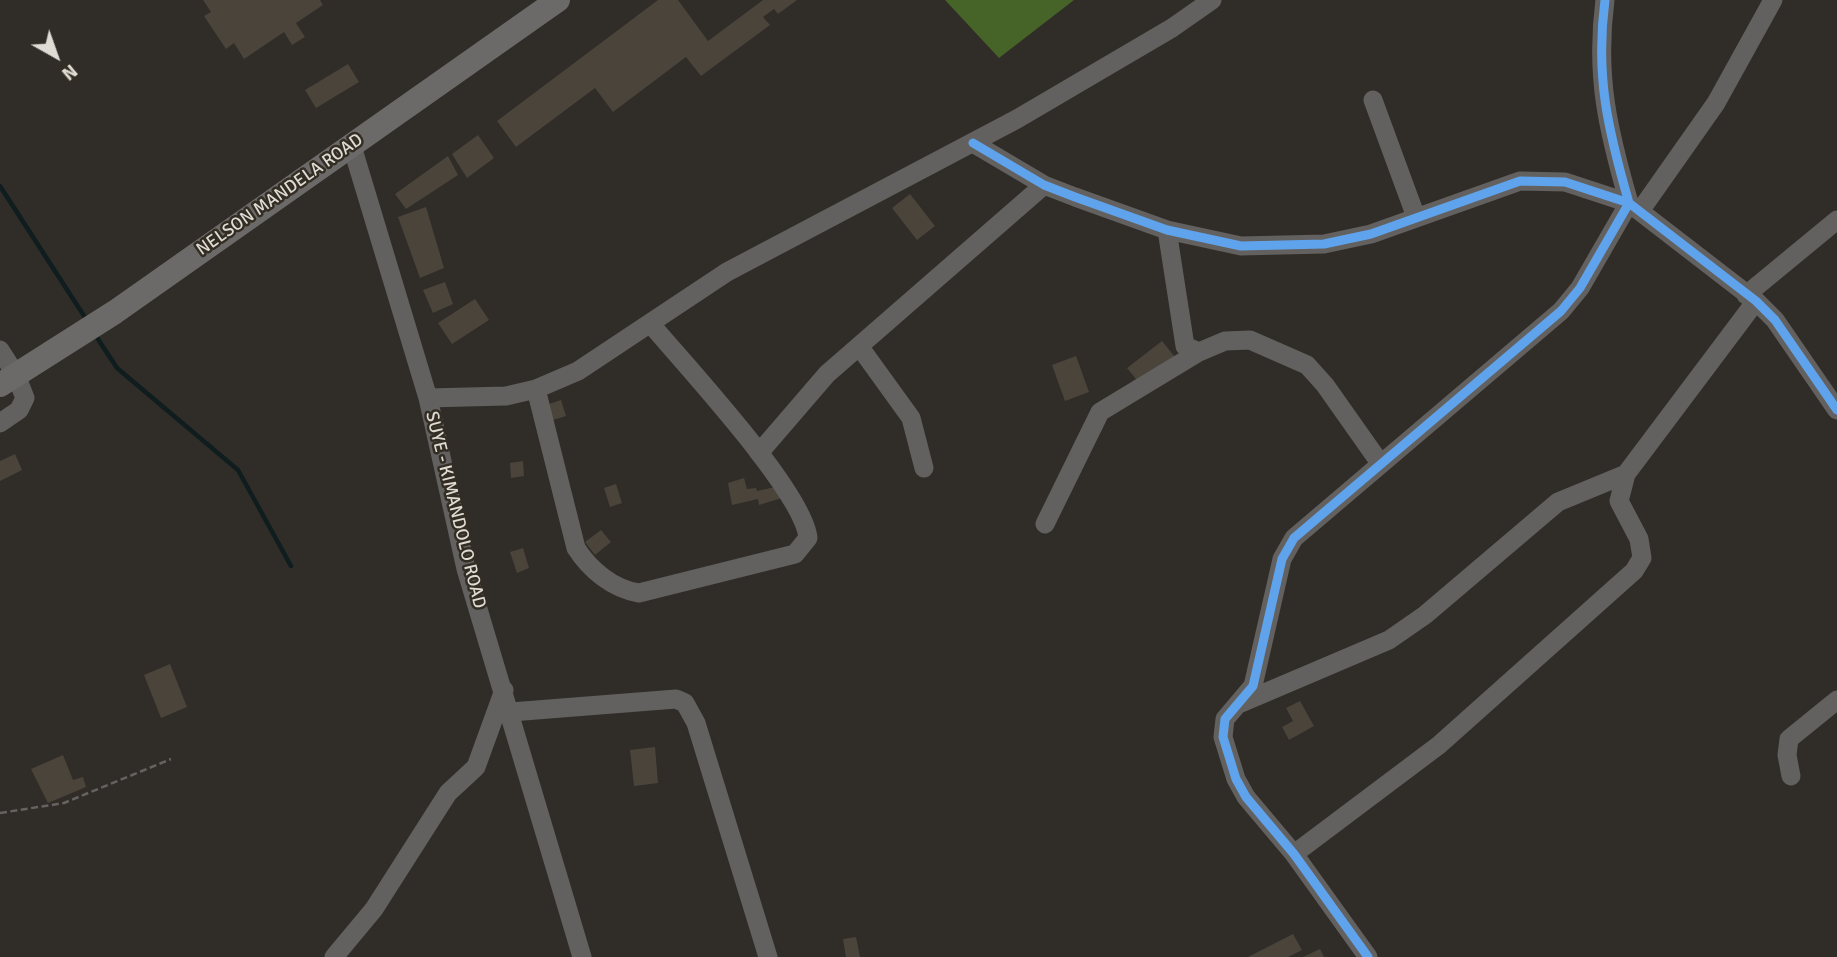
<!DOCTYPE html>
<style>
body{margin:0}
#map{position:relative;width:1837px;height:957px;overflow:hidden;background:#302c28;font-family:Signika,sans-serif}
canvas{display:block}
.north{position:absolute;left:21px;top:21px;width:70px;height:70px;-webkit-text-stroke:5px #332d24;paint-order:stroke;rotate:140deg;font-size:19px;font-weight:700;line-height:28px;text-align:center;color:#dfdcd5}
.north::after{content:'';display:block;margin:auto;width:24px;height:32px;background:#dfdcd5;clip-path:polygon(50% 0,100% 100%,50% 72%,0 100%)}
</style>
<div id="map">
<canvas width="1837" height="957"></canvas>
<div class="north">N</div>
</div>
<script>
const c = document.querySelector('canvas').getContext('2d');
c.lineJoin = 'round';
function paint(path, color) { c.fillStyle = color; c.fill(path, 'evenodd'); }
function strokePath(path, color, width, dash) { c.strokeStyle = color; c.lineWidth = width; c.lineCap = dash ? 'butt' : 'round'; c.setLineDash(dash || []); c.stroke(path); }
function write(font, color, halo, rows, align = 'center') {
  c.font = font + ' Signika,sans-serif'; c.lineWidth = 5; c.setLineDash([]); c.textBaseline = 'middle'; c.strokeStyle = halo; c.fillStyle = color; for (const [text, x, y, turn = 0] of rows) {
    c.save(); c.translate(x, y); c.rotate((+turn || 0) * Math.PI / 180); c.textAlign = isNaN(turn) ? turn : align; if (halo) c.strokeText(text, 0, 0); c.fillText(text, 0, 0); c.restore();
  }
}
const forest = new Path2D(`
 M 945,0 L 1074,0 L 999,58 Z`);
const stream = new Path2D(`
 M 0,186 L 86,319
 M 94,333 L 117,368 L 238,470 L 291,566`);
const building = new Path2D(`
 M 203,0 L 320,0 L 323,5 L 296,23 L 305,37 L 292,45 L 284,32 L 244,59 L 234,43 L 226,49 L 204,16 L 211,12 Z
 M 658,0 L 678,0 L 708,41 L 763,0 L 797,0 L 778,14 L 774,9 L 763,17 L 770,25 L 701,76 L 686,57 L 613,112 L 595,88 L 516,147 L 497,121 Z
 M 348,64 L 359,82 L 316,108 L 305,90 Z
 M 478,135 L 494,158 L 467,178 L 452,154 Z
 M 448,156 L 458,175 L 406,209 L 395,194 Z
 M 910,194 L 935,226 L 917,240 L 892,208 Z
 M 426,207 L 444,268 L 420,278 L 398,217 Z
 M 445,282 L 453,304 L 433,313 L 423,290 Z
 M 475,299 L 489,320 L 452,344 L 438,323 Z
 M 1162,341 L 1175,357 L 1140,384 L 1127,368 Z
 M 1076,356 L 1089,392 L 1065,401 L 1052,365 Z
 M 561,400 L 566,416 L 553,420 L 549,404 Z
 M 15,454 L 22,470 L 0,481 L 0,461 Z
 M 523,461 L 524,476 L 511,478 L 510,463 Z
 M 744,478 L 747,489 L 756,488 L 757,491 L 780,486 L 782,498 L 759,505 L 758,499 L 732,505 L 728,483 Z
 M 616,484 L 622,503 L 610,507 L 604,488 Z
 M 601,530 L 611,542 L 595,555 L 585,542 Z
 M 523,548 L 529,568 L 517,573 L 510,552 Z
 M 170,664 L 187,707 L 161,718 L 144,675 Z
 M 1300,701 L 1314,726 L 1289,740 L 1282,727 L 1293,721 L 1286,708 Z
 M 655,747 L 658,783 L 634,786 L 630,750 Z
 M 63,755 L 73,780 L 83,777 L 86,787 L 48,803 L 31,769 Z
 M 1293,934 L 1302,950 L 1288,957 L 1248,957 Z
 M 856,937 L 860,957 L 846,957 L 843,939 Z
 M 1320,949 L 1324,957 L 1303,957 Z`);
const path = new Path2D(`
 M 0,813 L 64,803 L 171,759`);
const minor = new Path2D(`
 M 1373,100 L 1416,217
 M 351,143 L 428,398 L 466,569 L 582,957
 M 973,143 L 1044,185 L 1075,197 L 1167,230 L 1241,246 L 1324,244 L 1371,234 L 1520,181 L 1565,182 L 1629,203 L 1756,301 L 1775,320 L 1837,410
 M 1640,211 L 1716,103 L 1773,0
 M 1167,230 L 1185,346 L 1199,352 L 1225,341 L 1250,340 L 1307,365 L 1325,385 L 1380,463
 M 1746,295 L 1837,220
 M 859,346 L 911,418 L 924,468
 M 0,350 L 16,375 L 25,398 L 19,410 L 0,423
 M 536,389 L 576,548 C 590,570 613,589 639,593 L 795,554 L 808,538 C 804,492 684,364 650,323
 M 428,398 L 506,396 L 536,389 L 578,371 L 727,272 L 1017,119 L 1172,28 L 1212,0
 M 759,453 L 827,374 L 1044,185
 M 1045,524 L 1100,412 L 1199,352
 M 1241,703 L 1389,640 L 1425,615 L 1558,502 L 1626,474
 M 511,712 L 676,699 L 685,703 L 696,723 L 768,957
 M 1791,776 L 1787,755 L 1789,739 L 1837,700
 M 1294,854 L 1439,745 L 1634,571 L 1642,558 L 1639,539 L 1619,501 L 1626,474 L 1756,301
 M 334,957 L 374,909 L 448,793 L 476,767 L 504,690
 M 1368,957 L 1294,854 L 1246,797 L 1236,779 L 1223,737 L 1225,719 L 1253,686 L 1282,559 L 1294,538 L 1561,311 L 1580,288 L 1629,203 C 1608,130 1595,76 1605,0`);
const major = new Path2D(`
 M 0,385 L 115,312 L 558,0`);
const cycleway = new Path2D(`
 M 973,143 L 1044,185 L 1075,197 L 1167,230 L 1241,246 L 1324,244 L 1371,234 L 1520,181 L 1565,182 L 1629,203 L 1756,301 L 1775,320 L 1837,410
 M 1368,957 L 1294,854 L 1246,797 L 1236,779 L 1223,737 L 1225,719 L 1253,686 L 1282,559 L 1294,538 L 1561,311 L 1580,288 L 1629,203 C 1608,130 1595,76 1605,0`);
const streetNames = [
 ["NELSON MANDELA ROAD",280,195,-35],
 ["SUYE - KIMANDOLO ROAD",455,510,76]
];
paint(forest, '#466328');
strokePath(stream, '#101d1f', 4.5);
paint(building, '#4a443b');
strokePath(path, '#656260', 2.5, [7, 3.5]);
strokePath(minor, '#62615f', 19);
strokePath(major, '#6c6a68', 24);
strokePath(cycleway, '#60a3ed', 9);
write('18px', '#dfdcd5', '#332d24', streetNames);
</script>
